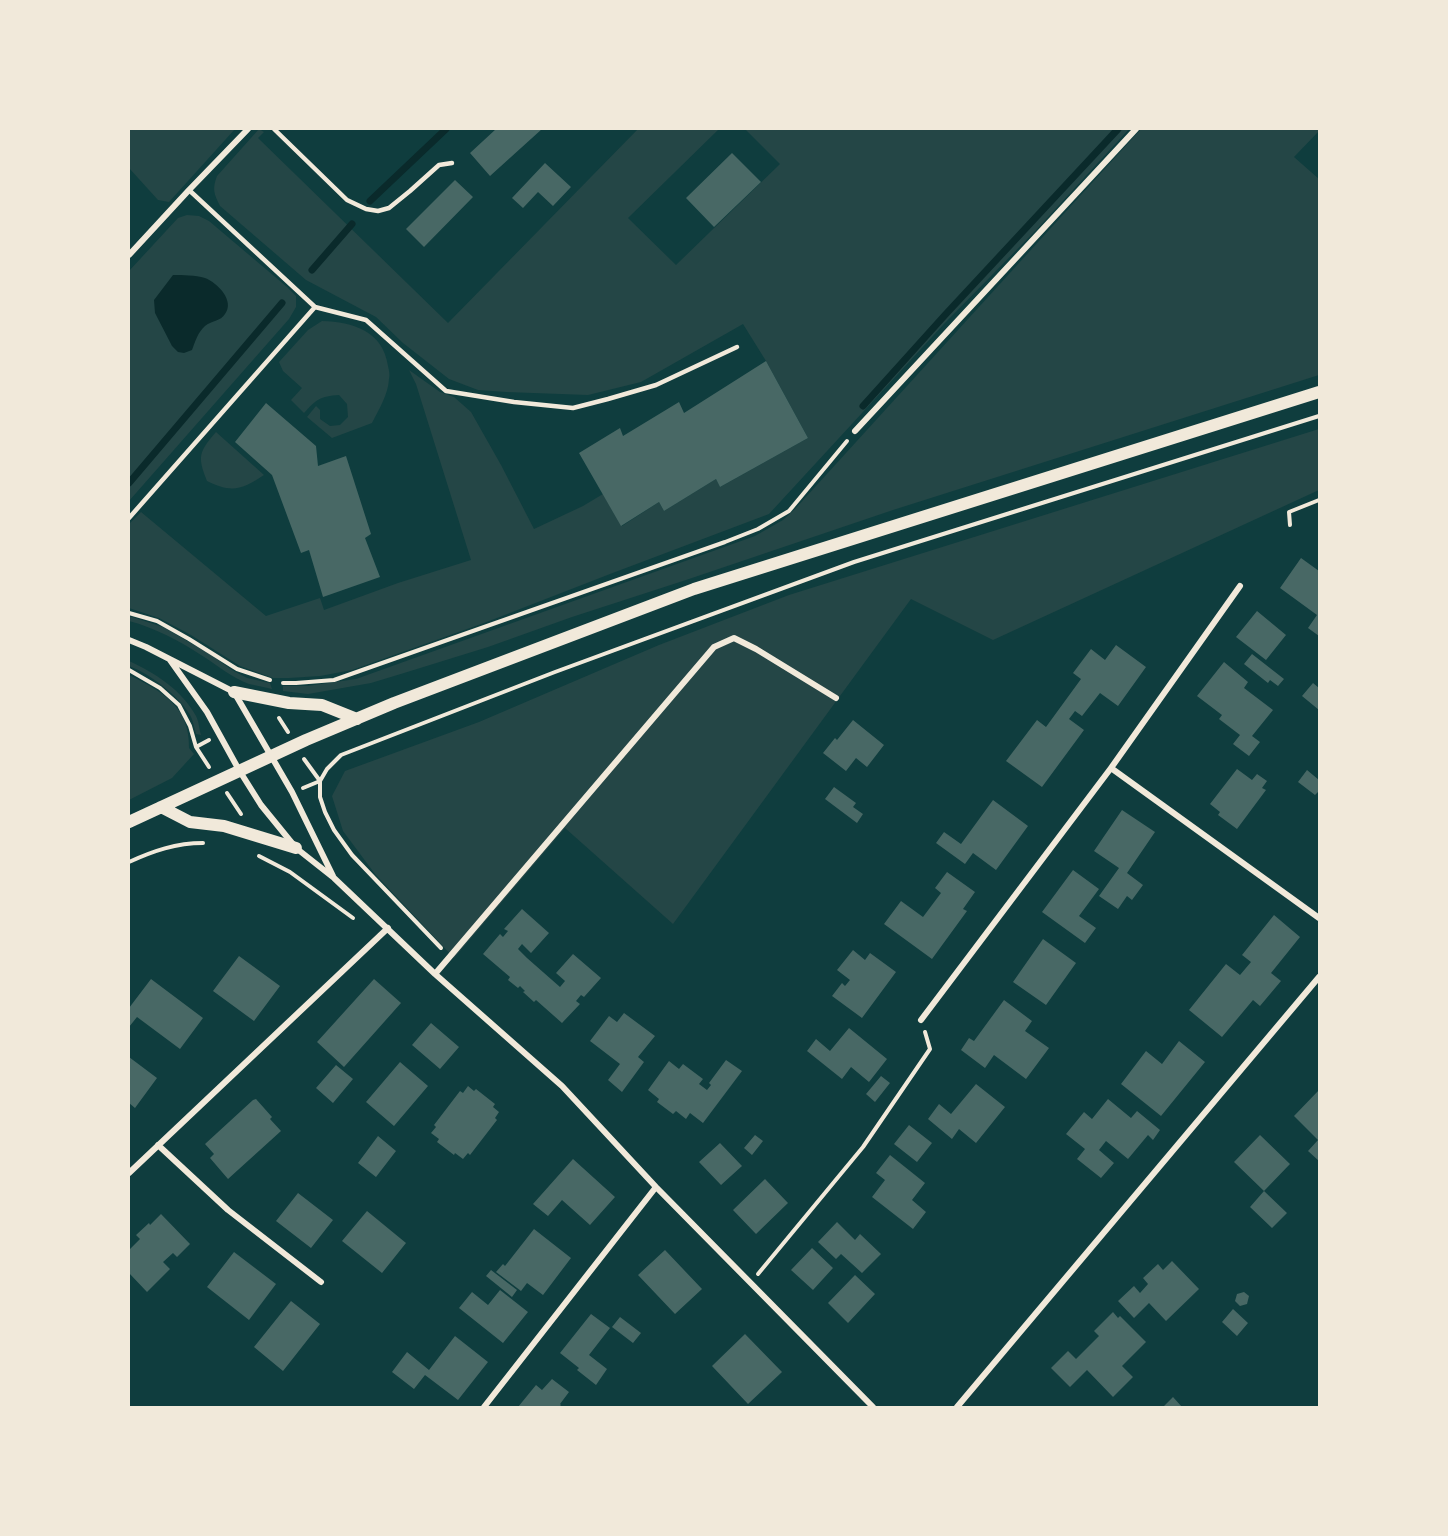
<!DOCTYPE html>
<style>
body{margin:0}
#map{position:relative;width:1448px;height:1536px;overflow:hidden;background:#0f3d3e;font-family:Figtree,sans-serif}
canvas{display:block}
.frame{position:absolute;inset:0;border:130px solid #f1e9da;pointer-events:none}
</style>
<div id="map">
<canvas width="1448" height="1536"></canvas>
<div class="frame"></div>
</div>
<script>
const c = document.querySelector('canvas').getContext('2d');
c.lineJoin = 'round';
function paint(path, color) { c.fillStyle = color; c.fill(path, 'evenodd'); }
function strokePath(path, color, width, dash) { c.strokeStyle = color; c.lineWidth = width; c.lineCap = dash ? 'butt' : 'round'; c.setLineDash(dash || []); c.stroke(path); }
const green = new Path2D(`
 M 129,129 L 235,129 L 169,202 L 158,200 L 129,168 Z
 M 259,129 L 264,132 L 258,138 L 448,323 L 638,129 L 719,129 L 628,218 L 676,265 L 780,164 L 745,129 L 1129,129 L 1038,228 L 944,324 L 769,514 L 610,574 L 484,623 L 352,670 L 320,676 L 289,678 L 273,678 L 240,666 L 191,635 L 159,618 L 129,608 L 129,524 L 141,512 L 266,616 L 320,598 L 324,610 L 398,583 L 471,560 L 416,384 L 409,370 L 440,392 L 454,397 L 471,412 L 501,465 L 534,529 L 583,506 L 603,494 L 622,526 L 659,502 L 664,511 L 716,479 L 720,487 L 808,438 L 766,361 L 743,324 L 641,382 L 588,395 L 506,392 L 478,390 L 449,379 L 403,343 L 376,317 L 306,280 L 220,206 C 214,194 212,189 217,176 Z
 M 1141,129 L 1319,129 L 1319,131 L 1294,157 L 1319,179 L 1319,375 L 893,510 L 686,580 L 572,617 L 488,647 L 404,673 L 371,683 L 308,694 L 283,691 L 283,686 L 307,686 L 356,679 L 755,536 L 783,520 L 795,509 Z
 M 187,215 L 199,216 L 209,221 L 287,287 L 296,296 L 296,307 L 289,319 L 129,501 L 129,271 L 178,218 Z
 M 322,321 C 353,322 383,331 388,366 C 389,370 390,375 389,379 C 388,395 379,409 372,423 L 332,438 L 307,417 L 316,406 L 320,410 L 320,419 L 330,426 L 340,425 L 348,417 L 347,404 L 339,395 C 320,396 316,400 304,413 L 291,400 L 302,388 L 283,371 L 279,362 L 308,330 Z
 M 1319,429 L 1319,490 L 993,640 L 911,599 L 673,924 L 565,828 L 454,958 L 375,874 L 343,831 L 332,796 L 345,771 L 479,722 L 659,645 L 789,595 Z
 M 216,432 L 264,475 C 242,490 231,493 207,481 C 197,456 199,452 216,432 Z
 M 129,616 L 163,627 L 208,653 L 232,670 L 247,678 L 270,683 L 272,689 C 265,687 257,686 249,684 C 231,677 217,665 201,655 C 178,640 155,628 129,621 Z
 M 129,661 C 155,673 182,690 196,716 C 199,722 199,728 201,735 L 196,734 C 194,727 193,720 190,715 C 179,696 150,674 129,666 Z
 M 129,675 C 162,691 190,707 189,748 L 194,754 L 172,778 L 129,800 Z`);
const water = new Path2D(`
 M 173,275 C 183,275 195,275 205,278 C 218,283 235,301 225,314 C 221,321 211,321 205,326 C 198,332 195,342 192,350 L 184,353 L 178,352 L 172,346 L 155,313 L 154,300 Z`);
const stream = new Path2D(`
 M 370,201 L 446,129
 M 312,270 L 352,224
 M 863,406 L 945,315 L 1118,129
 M 129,483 L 282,303`);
const building = new Path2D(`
 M 496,129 L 542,129 L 490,176 L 470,153 Z
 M 732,153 L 761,182 L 714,227 L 686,198 Z
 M 545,163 L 571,187 L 553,206 L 538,192 L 523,208 L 512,198 Z
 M 455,180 L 473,197 L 424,247 L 406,229 Z
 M 766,361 L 808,438 L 720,487 L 716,479 L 664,511 L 659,502 L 621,526 L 579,453 L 620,428 L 623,436 L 679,402 L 684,413 Z
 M 266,403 L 316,446 L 318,466 L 346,456 L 371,534 L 365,538 L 380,577 L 323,597 L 309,550 L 301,553 L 272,475 L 235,442 Z
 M 1301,558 L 1319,571 L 1319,636 L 1308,628 L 1317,615 L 1280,588 Z
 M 1257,611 L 1286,635 L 1266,660 L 1236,637 Z
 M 1116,645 L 1146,667 L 1118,706 L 1100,693 L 1082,716 L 1075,711 L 1069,719 L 1084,730 L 1042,787 L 1006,761 L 1037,720 L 1046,727 L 1081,679 L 1073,673 L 1091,649 L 1105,660 Z
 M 1252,654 L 1284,679 L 1278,686 L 1270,680 L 1268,683 L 1244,664 Z
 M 1224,662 L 1248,682 L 1244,688 L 1273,710 L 1252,736 L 1260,742 L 1249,756 L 1233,744 L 1240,735 L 1219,719 L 1222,715 L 1197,696 Z
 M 1313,683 L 1319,688 L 1319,710 L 1302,696 Z
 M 853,720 L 884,745 L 867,767 L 856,758 L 846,771 L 823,753 L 835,738 L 837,740 Z
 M 1237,769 L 1252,780 L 1257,774 L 1267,781 L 1262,788 L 1266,790 L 1237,829 L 1218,815 L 1220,812 L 1210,804 Z
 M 1307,770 L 1319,780 L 1319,791 L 1315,795 L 1298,782 Z
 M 834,787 L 856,803 L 853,807 L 863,814 L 857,823 L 825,799 Z
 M 993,800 L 1028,826 L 996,870 L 973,853 L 965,864 L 936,843 L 944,832 L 961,844 Z
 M 1122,810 L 1155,832 L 1127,873 L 1143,885 L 1132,900 L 1127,896 L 1118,909 L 1099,896 L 1119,868 L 1094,851 Z
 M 1073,870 L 1099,889 L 1079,916 L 1096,928 L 1085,943 L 1042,912 Z
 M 947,872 L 975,892 L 963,909 L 967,911 L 932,959 L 884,924 L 901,901 L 923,917 L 941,893 L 935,888 Z
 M 522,909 L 549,933 L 531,953 L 522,944 L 518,949 L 527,958 L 560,987 L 565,981 L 556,973 L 573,954 L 601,978 L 584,997 L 581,995 L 576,1001 L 580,1004 L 562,1023 L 536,1000 L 534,1002 L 523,992 L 525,991 L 520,986 L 518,988 L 508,980 L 510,977 L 483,954 L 500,934 L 503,937 L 508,931 L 504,929 Z
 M 1274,915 L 1300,937 L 1271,973 L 1281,981 L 1260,1006 L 1253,1000 L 1222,1037 L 1189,1010 L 1226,964 L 1240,975 L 1251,962 L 1242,955 Z
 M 1043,939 L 1076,963 L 1046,1005 L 1013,982 Z
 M 853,950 L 865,960 L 870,953 L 896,972 L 862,1018 L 832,996 L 842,983 L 845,986 L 850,980 L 837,970 Z
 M 239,956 L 280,986 L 254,1021 L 213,991 Z
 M 151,979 L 203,1018 L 180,1049 L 137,1017 L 129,1027 L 129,1008 Z
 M 374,979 L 401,1003 L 344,1067 L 317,1042 Z
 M 1004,1000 L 1032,1021 L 1025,1031 L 1049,1048 L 1026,1079 L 994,1055 L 985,1068 L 961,1050 L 969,1038 L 974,1041 Z
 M 624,1013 L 655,1036 L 638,1057 L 644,1062 L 622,1092 L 608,1080 L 620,1064 L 590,1041 L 609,1016 L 617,1022 Z
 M 431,1023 L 459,1047 L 440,1069 L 412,1045 Z
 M 849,1028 L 887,1059 L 869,1082 L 851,1067 L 842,1079 L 807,1051 L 816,1039 L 830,1051 Z
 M 1179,1041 L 1205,1062 L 1161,1116 L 1121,1084 L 1146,1051 L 1162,1064 Z
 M 129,1057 L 157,1078 L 135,1108 L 129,1103 Z
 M 726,1060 L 742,1071 L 703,1123 L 690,1113 L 686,1119 L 676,1111 L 673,1114 L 657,1102 L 659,1099 L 648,1090 L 669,1061 L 679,1069 L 683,1064 L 703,1079 L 699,1084 L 707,1090 L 711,1085 L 709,1083 Z
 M 400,1062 L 428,1086 L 394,1126 L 366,1102 Z
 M 336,1065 L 353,1079 L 333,1103 L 316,1088 Z
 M 881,1076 L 890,1083 L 875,1102 L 866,1094 Z
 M 976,1084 L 1005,1107 L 976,1143 L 959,1129 L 952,1139 L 928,1119 L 939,1104 L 951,1114 Z
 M 468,1086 L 474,1091 L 476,1089 L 495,1104 L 493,1107 L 499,1112 L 495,1118 L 497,1120 L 470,1155 L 468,1153 L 463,1159 L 455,1153 L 454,1155 L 437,1142 L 439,1139 L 431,1133 L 436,1127 L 434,1125 L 460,1091 L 463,1093 Z
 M 1319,1090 L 1319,1161 L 1308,1151 L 1318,1140 L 1294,1116 Z
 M 256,1099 L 272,1117 L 270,1119 L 281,1131 L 228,1179 L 210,1158 L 214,1154 L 205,1144 L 253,1100 Z
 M 1108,1099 L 1131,1118 L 1137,1111 L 1160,1130 L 1153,1140 L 1148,1135 L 1128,1159 L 1106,1141 L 1099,1150 L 1114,1163 L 1101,1178 L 1077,1159 L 1085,1149 L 1066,1134 L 1084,1112 L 1092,1119 Z
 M 909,1125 L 932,1143 L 917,1162 L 894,1144 Z
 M 755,1135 L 763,1141 L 752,1155 L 744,1148 Z
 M 1260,1135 L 1290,1164 L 1264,1191 L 1287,1213 L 1272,1228 L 1250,1207 L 1264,1191 L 1234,1162 Z
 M 378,1136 L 396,1151 L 376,1177 L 358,1163 Z
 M 720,1143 L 742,1166 L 721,1185 L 699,1162 Z
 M 890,1155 L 925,1183 L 912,1200 L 926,1212 L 913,1229 L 872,1197 L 885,1180 L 876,1173 Z
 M 573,1159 L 615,1197 L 590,1225 L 562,1200 L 548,1216 L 533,1204 Z
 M 765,1179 L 788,1203 L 756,1234 L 733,1210 Z
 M 298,1193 L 333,1220 L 311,1248 L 276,1221 Z
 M 367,1211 L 406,1243 L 382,1273 L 342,1241 Z
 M 161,1214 L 190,1244 L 177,1257 L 173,1253 L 163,1262 L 170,1269 L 147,1292 L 129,1273 L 129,1250 L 140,1239 L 136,1235 L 149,1223 L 150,1225 Z
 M 837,1222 L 855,1240 L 860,1234 L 881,1254 L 862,1273 L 841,1254 L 836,1259 L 818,1242 Z
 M 534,1229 L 571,1258 L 543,1295 L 527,1283 L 521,1291 L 496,1272 L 503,1264 L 505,1266 Z
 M 812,1248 L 833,1268 L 813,1290 L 791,1270 Z
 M 665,1250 L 702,1289 L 675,1314 L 638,1275 Z
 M 234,1252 L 276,1284 L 249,1320 L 207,1287 Z
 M 1172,1261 L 1199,1289 L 1166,1321 L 1149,1303 L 1134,1318 L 1118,1301 L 1134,1286 L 1140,1293 L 1148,1284 L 1143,1278 L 1158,1264 L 1163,1270 Z
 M 491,1270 L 517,1290 L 512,1297 L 486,1276 Z
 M 855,1275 L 875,1294 L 848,1323 L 828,1303 Z
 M 500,1290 L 528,1312 L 503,1343 L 459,1308 L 472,1292 L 488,1305 Z
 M 1244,1292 L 1249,1296 L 1247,1304 L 1240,1306 L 1235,1301 L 1237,1294 Z
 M 291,1301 L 320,1324 L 283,1371 L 254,1347 Z
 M 1233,1309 L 1248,1323 L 1237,1336 L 1222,1322 Z
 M 1113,1312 L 1118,1318 L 1120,1316 L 1146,1342 L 1122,1366 L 1133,1377 L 1113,1397 L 1087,1370 L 1070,1387 L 1051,1368 L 1068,1351 L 1076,1359 L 1099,1336 L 1094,1331 Z
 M 591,1314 L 610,1328 L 589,1355 L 607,1369 L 596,1385 L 577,1370 L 579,1368 L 560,1353 Z
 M 620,1317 L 641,1333 L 633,1343 L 612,1327 Z
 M 745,1334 L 782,1372 L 748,1404 L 712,1366 Z
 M 455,1336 L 488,1362 L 458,1400 L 425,1375 L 414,1389 L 392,1372 L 407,1352 L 429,1370 Z
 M 552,1379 L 569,1392 L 560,1404 L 561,1405 L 559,1407 L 518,1407 L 536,1385 L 542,1390 Z
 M 1173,1397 L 1182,1407 L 1163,1407 Z`);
const path = new Path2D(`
 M 1290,525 L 1289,512 L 1319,500
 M 129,613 L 157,621 L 189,639 L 237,669 L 270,680
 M 129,670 L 160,688 L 179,705 L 190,726 L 196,747 L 209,767
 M 283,683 L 296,683 L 334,680 L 725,542 L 758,529 L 789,511 L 847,441
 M 279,718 L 288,732
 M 196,747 L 209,740
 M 304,759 L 320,781 L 320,797 L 325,812 L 334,830 L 352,855 L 441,948
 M 303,788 L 320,781 L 327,769 L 341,755 L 555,672 L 854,562 L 1319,416
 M 227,793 L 241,814
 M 259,856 L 290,872 L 353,918
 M 129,862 C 153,851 176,843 203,843
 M 758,1274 L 863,1147 L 930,1049 L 925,1032`);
const service = new Path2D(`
 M 274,129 L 347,200 L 366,209 L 378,211 L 389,208 L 410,191 L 439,165 L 452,163
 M 189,190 L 315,307 L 366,320 L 446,391 L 514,402 L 573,408 L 608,399 L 656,385 L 737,347
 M 129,518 L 315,307`);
const minor = new Path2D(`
 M 129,255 L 189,190 L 248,129
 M 855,431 L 1136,129
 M 129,640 L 146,647 L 234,692 L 292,792 L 333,876
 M 170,660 L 207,712 L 239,770 L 261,805 L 296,848 L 334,878 L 435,974 L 562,1086 L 656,1187 L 873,1407
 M 1111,768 L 1240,586
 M 435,974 L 714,647 L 734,638 L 756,649 L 836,698
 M 921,1020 L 1111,768 L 1319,918
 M 158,1145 L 228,1210 L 321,1282
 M 129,1173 L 388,928
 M 484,1407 L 656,1187
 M 957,1407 L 1319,977`);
const secondary = new Path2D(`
 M 234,692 L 289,703 L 322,705 L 357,719
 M 161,807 L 190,822 L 224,826 L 296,848
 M 129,822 L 306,740 L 394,703 L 694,589 L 1319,392`);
paint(green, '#244646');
paint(water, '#0a2a2b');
strokePath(stream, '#0a2a2b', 7);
paint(building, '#486865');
strokePath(path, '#f1e9da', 4);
strokePath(service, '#f1e9da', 4.5);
strokePath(minor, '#f1e9da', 6);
strokePath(secondary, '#f1e9da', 12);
</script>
